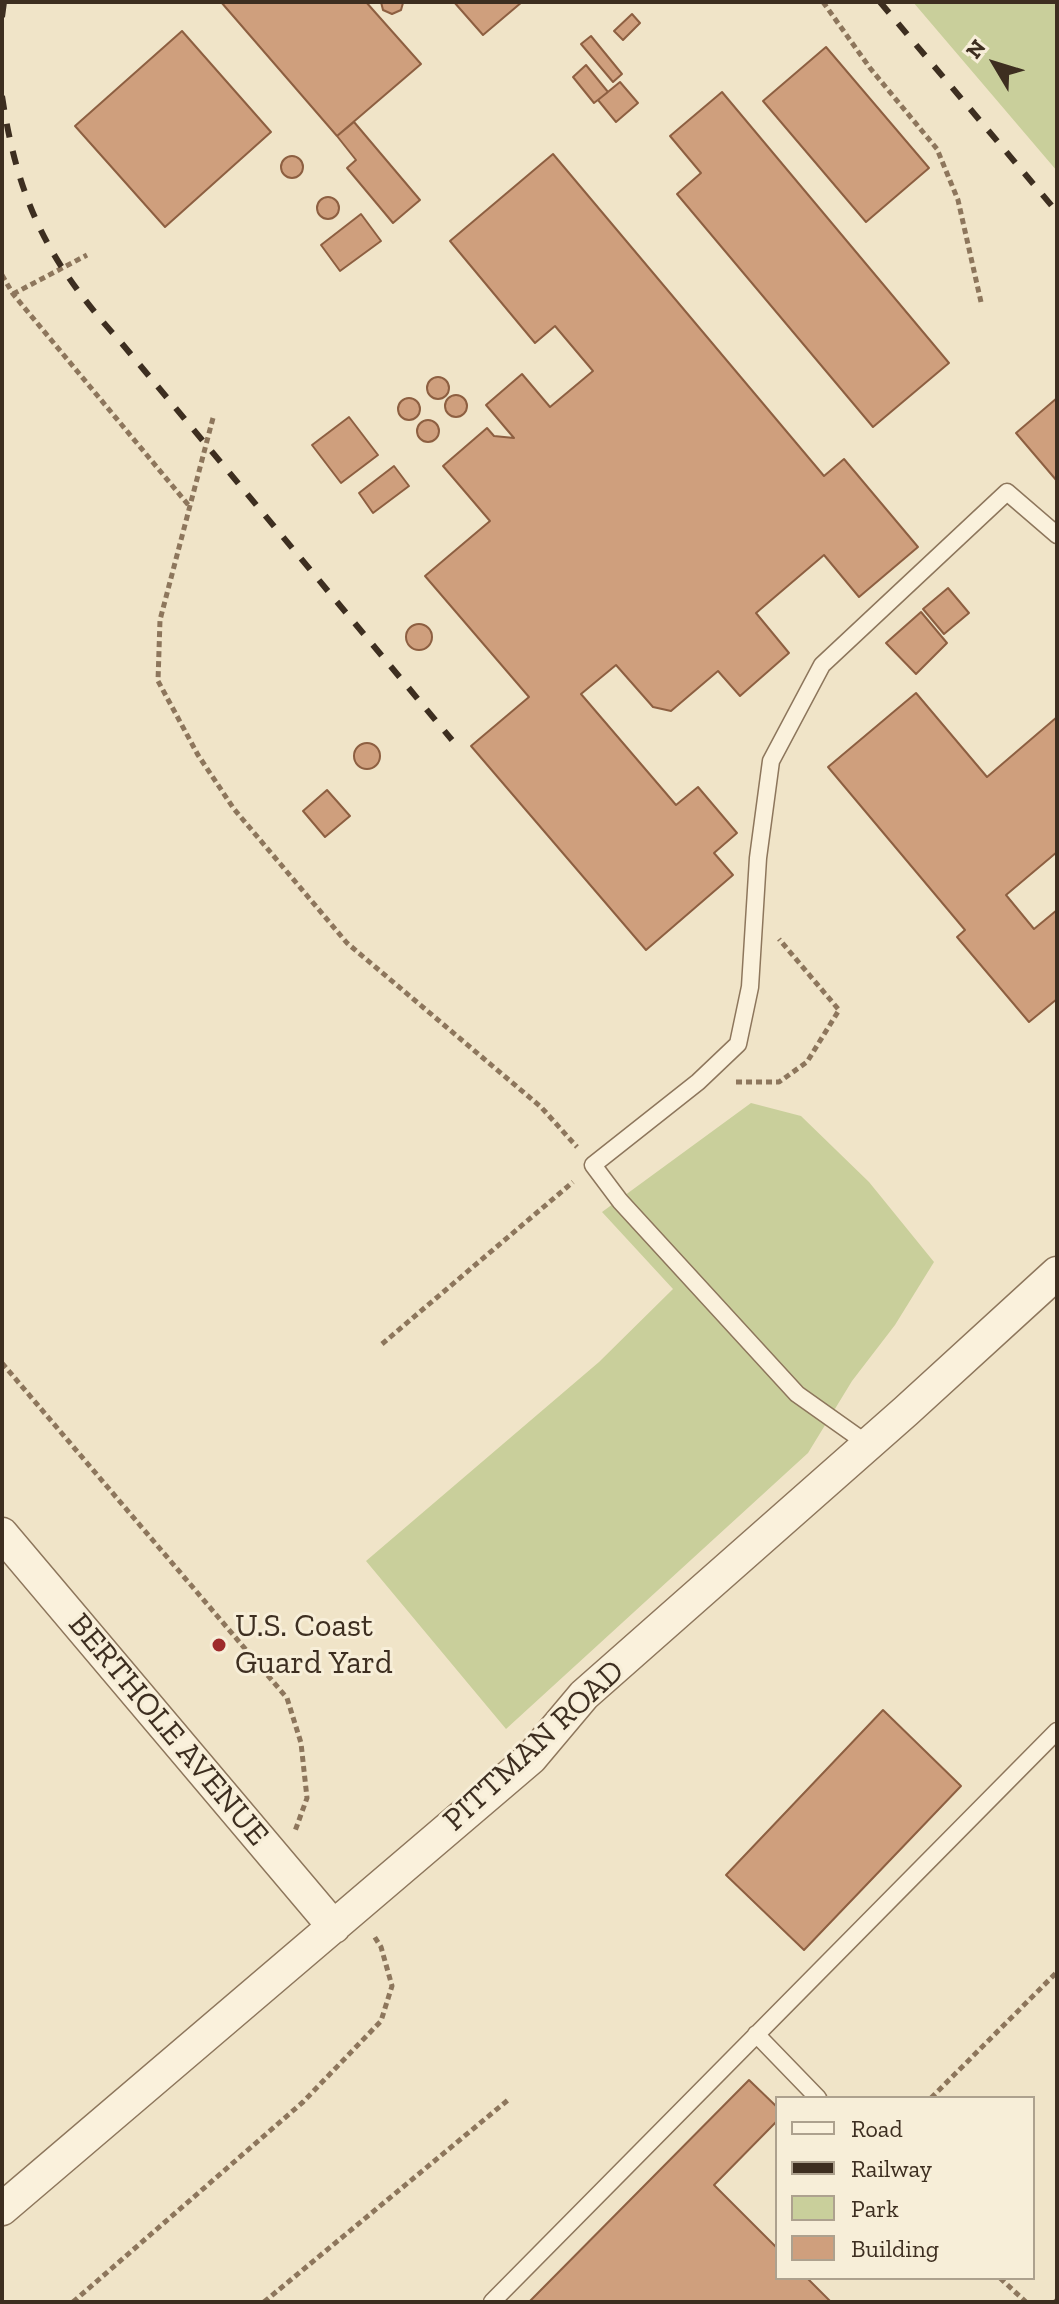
<!DOCTYPE html>
<style>
body{margin:0}
#map{position:relative;width:1059px;height:2304px;overflow:hidden;background:#f0e4c8;font-family:"Zilla Slab",serif}
canvas{display:block}
.frame{position:absolute;inset:0;border:4px solid #3d2e20;pointer-events:none}
.legend{position:absolute;left:775px;top:2096px;width:260px;height:184px;box-sizing:border-box;background:#f7eed8;border:2px solid #ada18e;margin:0;padding:10px 14px;list-style:none;font-size:24px;color:#3d2e20}
.legend li{display:flex;align-items:center;gap:16px;height:40px}
.legend b{width:40px;border:2px solid #ada18e}
.north{position:absolute;left:955px;top:24px;width:80px;height:80px;-webkit-text-stroke:6px #f7eed8;paint-order:stroke;rotate:308deg;font-size:22px;font-weight:700;line-height:32px;text-align:center;color:#3d2e20}
.north::after{content:'';display:block;margin:auto;width:28px;height:36px;background:#3d2e20;clip-path:polygon(50% 0,100% 100%,50% 72%,0 100%)}
</style>
<div id="map">
<canvas width="1059" height="2304"></canvas>
<div class="frame"></div>
<ul class="legend">
<li><b style="height:10px;background:#faf1dc"></b>Road</li>
<li><b style="height:10px;background:#3d2e20"></b>Railway</li>
<li><b style="height:22px;background:#c9cf9b"></b>Park</li>
<li><b style="height:22px;background:#cf9f7d"></b>Building</li>
</ul>
<div class="north">N</div>
</div>
<script>
const c = document.querySelector('canvas').getContext('2d');
c.lineJoin = 'round';
function paint(path, color) { c.fillStyle = color; c.fill(path, 'evenodd'); }
function strokePath(path, color, width, dash) { c.strokeStyle = color; c.lineWidth = width; c.lineCap = dash ? 'butt' : 'round'; c.setLineDash(dash || []); c.stroke(path); }
function write(font, color, halo, rows, align = 'center') {
  c.font = font + ' "Zilla Slab",serif'; c.lineWidth = 6; c.setLineDash([]); c.textBaseline = 'middle'; c.strokeStyle = halo; c.fillStyle = color; for (const [text, x, y, turn = 0] of rows) {
    c.save(); c.translate(x, y); c.rotate((+turn || 0) * Math.PI / 180); c.textAlign = isNaN(turn) ? turn : align; if (halo) c.strokeText(text, 0, 0); c.fillText(text, 0, 0); c.restore();
  }
}
const green = new Path2D(`
 M 913,2 L 1057,2 L 1057,171 Z
 M 751,1103 L 801,1116 L 869,1182 L 934,1262 L 895,1325 L 852,1381 L 808,1453 L 506,1729 L 366,1561 L 599,1362 L 673,1289 L 602,1212 Z`);
const building = new Path2D(`
 M 221,2 L 366,2 L 421,64 L 337,136 Z
 M 381,2 L 403,2 L 403,3 L 401,10 L 392,14 L 383,10 Z
 M 454,2 L 522,2 L 483,35 Z
 M 632,14 L 640,23 L 623,40 L 614,31 Z
 M 182,31 L 271,132 L 165,227 L 75,126 Z
 M 591,36 L 622,74 L 613,82 L 581,44 Z
 M 826,47 L 929,168 L 866,222 L 763,101 Z
 M 586,65 L 608,92 L 594,103 L 573,77 Z
 M 620,82 L 638,103 L 616,122 L 598,100 Z
 M 722,92 L 949,363 L 873,427 L 677,194 L 701,173 L 670,136 Z
 M 354,122 L 420,200 L 393,223 L 347,168 L 356,160 L 337,136 Z
 M 553,154 L 824,476 L 844,459 L 918,547 L 859,597 L 824,555 L 756,613 L 789,653 L 740,696 L 718,671 L 671,711 L 653,707 L 616,665 L 581,694 L 676,805 L 698,787 L 737,833 L 714,853 L 733,875 L 646,950 L 471,746 L 529,697 L 425,576 L 490,521 L 443,466 L 487,428 L 494,436 L 514,438 L 486,405 L 522,374 L 550,407 L 593,371 L 555,326 L 535,343 L 450,241 Z
 M281 167a11 11 0 1 1 22 0a11 11 0 1 1-22 0Z
 M317 208a11 11 0 1 1 22 0a11 11 0 1 1-22 0Z
 M 361,214 L 381,241 L 340,271 L 321,245 Z
 M427 388a11 11 0 1 1 22 0a11 11 0 1 1-22 0Z
 M445 406a11 11 0 1 1 22 0a11 11 0 1 1-22 0Z
 M398 409a11 11 0 1 1 22 0a11 11 0 1 1-22 0Z
 M 1057,398 L 1057,481 L 1016,433 Z
 M 349,417 L 378,455 L 341,483 L 312,445 Z
 M417 431a11 11 0 1 1 22 0a11 11 0 1 1-22 0Z
 M 394,466 L 409,486 L 373,513 L 359,493 Z
 M 948,588 L 969,613 L 944,634 L 923,609 Z
 M 921,612 L 947,643 L 916,674 L 886,643 Z
 M406 637a13 13 0 1 1 26 0a13 13 0 1 1-26 0Z
 M 916,693 L 987,777 L 1057,717 L 1057,852 L 1006,895 L 1034,929 L 1057,910 L 1057,999 L 1029,1022 L 957,937 L 965,930 L 828,767 Z
 M354 756a13 13 0 1 1 26 0a13 13 0 1 1-26 0Z
 M 327,790 L 350,816 L 325,837 L 303,811 Z
 M 883,1710 L 961,1786 L 804,1950 L 726,1875 Z
 M 749,2080 L 777,2107 L 777,2121 L 714,2185 L 777,2248 L 777,2278 L 807,2278 L 831,2302 L 529,2302 Z`);
const path = new Path2D(`
 M 823,2 L 870,68 L 937,149 L 958,200 L 981,302
 M 2,275 L 13,294 L 190,507
 M 13,294 L 87,255
 M 213,418 L 160,620 L 158,681 L 198,755 L 234,809 L 347,943 L 541,1107 L 577,1147
 M 736,1082 L 779,1082 L 807,1062 L 839,1010 L 779,939
 M 382,1344 L 573,1182
 M 2,1363 L 287,1698 L 301,1743 L 307,1798 L 295,1831
 M 931,2098 L 1057,1972
 M 1000,2278 L 1026,2302
 M 73,2302 L 303,2102 L 381,2021 L 392,1986 L 381,1947 L 374,1936
 M 264,2302 L 508,2100
 M 1055,2302 L 1057,2300`);
const service = new Path2D(`
 M 869,1445 L 797,1394 L 620,1201 L 593,1165 L 698,1082 L 738,1044 L 750,987 L 758,858 L 771,761 L 822,665 L 1007,492 L 1057,535
 M 756,2034 L 818,2098
 M 492,2302 L 1057,1731`);
const minor = new Path2D(`
 M 2,1534 L 334,1927
 M 2,2209 L 531,1758 L 584,1695 L 906,1411 L 1057,1273`);
const rail = new Path2D(`
 M 880,2 L 1057,212
 M 2,17 L 4,2
 M 2,96 C 18,201 48,262 119,340 L 452,740`);
const markers = [
 [219,1645,8,"#9e2a2b"]
];
const poiNames = [
 ["U.S. Coast",235,1627],
 ["Guard Yard",235,1664]
];
const streetNames = [
 ["BERTHOLE AVENUE",168,1730,50],
 ["PITTMAN ROAD",534,1746,-43]
];
paint(green, '#c9cf9b');
paint(building, '#cf9f7d');
strokePath(building, '#8d5f41', 2);
strokePath(service, '#8d765c', 19);
strokePath(minor, '#8d765c', 35);
strokePath(path, '#8d765c', 5, [6, 4]);
strokePath(service, '#faf1dc', 16);
strokePath(minor, '#faf1dc', 32);
strokePath(rail, '#3d2e20', 6, [14, 14]);
for (const [x, y, r, color] of markers) { const dot = new Path2D(); dot.arc(x, y, r, 0, 2 * Math.PI); c.fillStyle = color; c.fill(dot); strokePath(dot, '#f7eed8', 3); }
write('32px', '#3d2e20', '#f7eed8', poiNames, 'left');
write('32px', '#3d2e20', '#f7eed8', streetNames);
</script>
